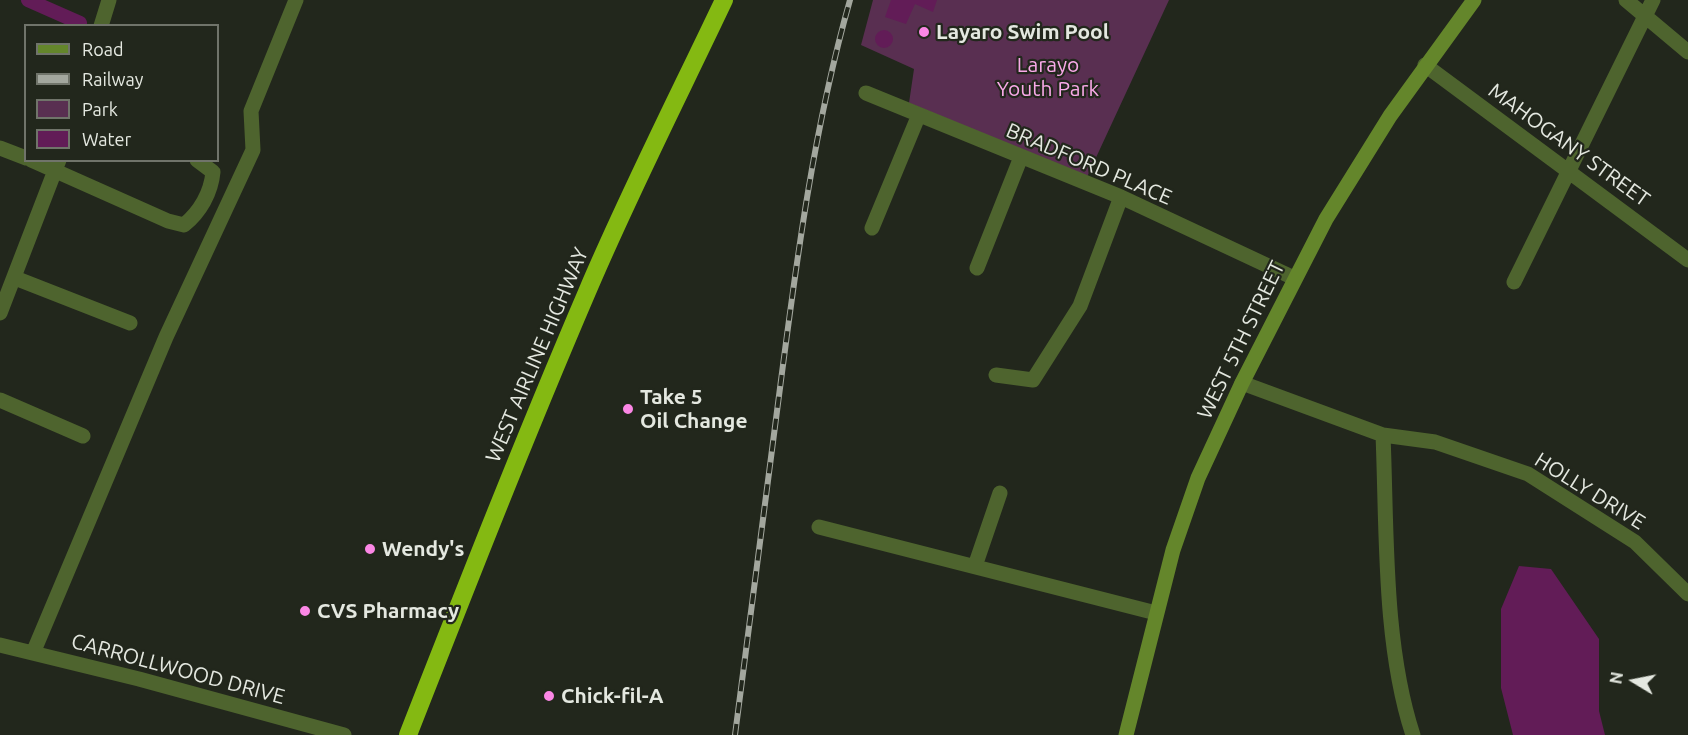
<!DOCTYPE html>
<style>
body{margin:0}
#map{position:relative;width:1688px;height:735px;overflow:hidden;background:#22271c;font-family:Ubuntu,sans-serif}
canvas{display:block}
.legend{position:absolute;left:24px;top:24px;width:195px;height:138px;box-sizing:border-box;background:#22271c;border:2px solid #70746a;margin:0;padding:8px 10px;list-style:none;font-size:18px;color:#e4e8e0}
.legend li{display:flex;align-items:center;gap:12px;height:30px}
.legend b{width:30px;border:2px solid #70746a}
.north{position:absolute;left:1604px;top:651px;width:60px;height:60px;-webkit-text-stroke:4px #22271c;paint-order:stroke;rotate:280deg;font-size:16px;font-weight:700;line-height:24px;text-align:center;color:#e4e8e0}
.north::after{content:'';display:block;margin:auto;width:21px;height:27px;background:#e4e8e0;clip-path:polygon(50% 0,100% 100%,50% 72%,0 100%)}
</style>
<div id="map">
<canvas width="1688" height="735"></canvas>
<ul class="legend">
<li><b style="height:8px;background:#64862b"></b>Road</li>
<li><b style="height:8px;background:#a3a79e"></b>Railway</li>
<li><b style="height:16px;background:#592f51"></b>Park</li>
<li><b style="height:16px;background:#621c57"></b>Water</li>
</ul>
<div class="north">N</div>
</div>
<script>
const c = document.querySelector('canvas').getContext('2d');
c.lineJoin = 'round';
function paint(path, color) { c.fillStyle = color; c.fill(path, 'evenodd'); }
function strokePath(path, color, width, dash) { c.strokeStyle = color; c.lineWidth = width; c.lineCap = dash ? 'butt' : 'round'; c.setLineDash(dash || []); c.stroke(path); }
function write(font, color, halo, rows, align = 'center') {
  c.font = font + ' Ubuntu,sans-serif'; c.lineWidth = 4.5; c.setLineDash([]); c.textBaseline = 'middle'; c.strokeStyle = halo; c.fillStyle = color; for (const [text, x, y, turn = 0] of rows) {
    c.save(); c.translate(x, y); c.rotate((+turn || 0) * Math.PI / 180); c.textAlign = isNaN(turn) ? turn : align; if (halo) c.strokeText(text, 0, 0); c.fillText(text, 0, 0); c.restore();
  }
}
const green = new Path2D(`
 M 873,0 L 1169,0 L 1087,177 L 909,103 L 914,69 L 861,45 Z`);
const water = new Path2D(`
 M 891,0 L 937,0 L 933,12 L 915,4 L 906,24 L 885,17 Z
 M875 39a9 9 0 1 1 18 0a9 9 0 1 1-18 0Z
 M 1519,566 L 1551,569 L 1599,639 L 1599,711 L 1605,735 L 1513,735 L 1501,688 L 1501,609 Z`);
const canal = new Path2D(`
 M 28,0 L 80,23`);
const street = new Path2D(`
 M 1626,0 L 1688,52
 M 101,26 L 109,0
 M 1425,65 L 1688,260
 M 866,93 L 1121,197 L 1294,278
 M 0,148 L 26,158
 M 31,160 L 168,221 L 184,225 C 200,212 211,193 213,172 L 197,160
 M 872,228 L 918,117
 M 977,268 L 1021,157
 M 15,278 L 130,323
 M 1514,282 L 1653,0
 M 0,313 L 59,160
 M 996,375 L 1033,380 L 1080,306 L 1121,197
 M 1242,383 L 1383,435 L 1435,442 L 1528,474 L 1635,542 L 1688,594
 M 0,400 L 83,436
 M 1383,435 C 1387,530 1383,644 1413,735
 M 819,527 L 1156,613
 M 975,566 L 1000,493
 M 0,645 L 139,679 L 344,735
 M 33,653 L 166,337 L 253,150 L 251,111 L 296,0`);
const secondary = new Path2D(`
 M 1126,735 L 1173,550 L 1198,478 L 1242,383 L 1326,219 L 1390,116 L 1474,0`);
const highway = new Path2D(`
 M 408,735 C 466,587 524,439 587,292 C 629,193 678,97 724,0`);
const rail = new Path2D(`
 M 735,735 C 750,619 765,504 780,388 C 797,257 814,127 850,0`);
const markers = [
 [924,32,6,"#fb87e5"],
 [628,409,6,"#fb87e5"],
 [370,549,6,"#fb87e5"],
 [305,611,6,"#fb87e5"],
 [549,696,6,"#fb87e5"]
];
const poiNames = [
 ["Layaro Swim Pool",936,32],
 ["Take 5",640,397],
 ["Oil Change",640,421],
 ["Wendy's",382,549],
 ["CVS Pharmacy",317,611],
 ["Chick-fil-A",561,696]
];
const parkNames = [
 ["Larayo",1048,65],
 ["Youth Park",1048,89]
];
const streetNames = [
 ["MAHOGANY STREET",1569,145,36],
 ["BRADFORD PLACE",1089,164,23],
 ["WEST 5TH STREET",1241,340,-64],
 ["WEST AIRLINE HIGHWAY",537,355,-67],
 ["HOLLY DRIVE",1590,491,32],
 ["CARROLLWOOD DRIVE",178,669,15]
];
paint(green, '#592f51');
paint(water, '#621c57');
strokePath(canal, '#621c57', 14);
strokePath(street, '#4e642e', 15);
strokePath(secondary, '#64862b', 15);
strokePath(highway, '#84b912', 18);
strokePath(rail, '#a3a79e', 6);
strokePath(rail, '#22271c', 4, [11]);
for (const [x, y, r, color] of markers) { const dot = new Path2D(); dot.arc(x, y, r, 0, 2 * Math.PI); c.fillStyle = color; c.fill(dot); strokePath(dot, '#22271c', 2); }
write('bold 21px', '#e4e8e0', '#22271c', poiNames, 'left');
write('21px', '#f9a9e8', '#22271c', parkNames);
write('21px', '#e4e8e0', '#22271c', streetNames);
</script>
